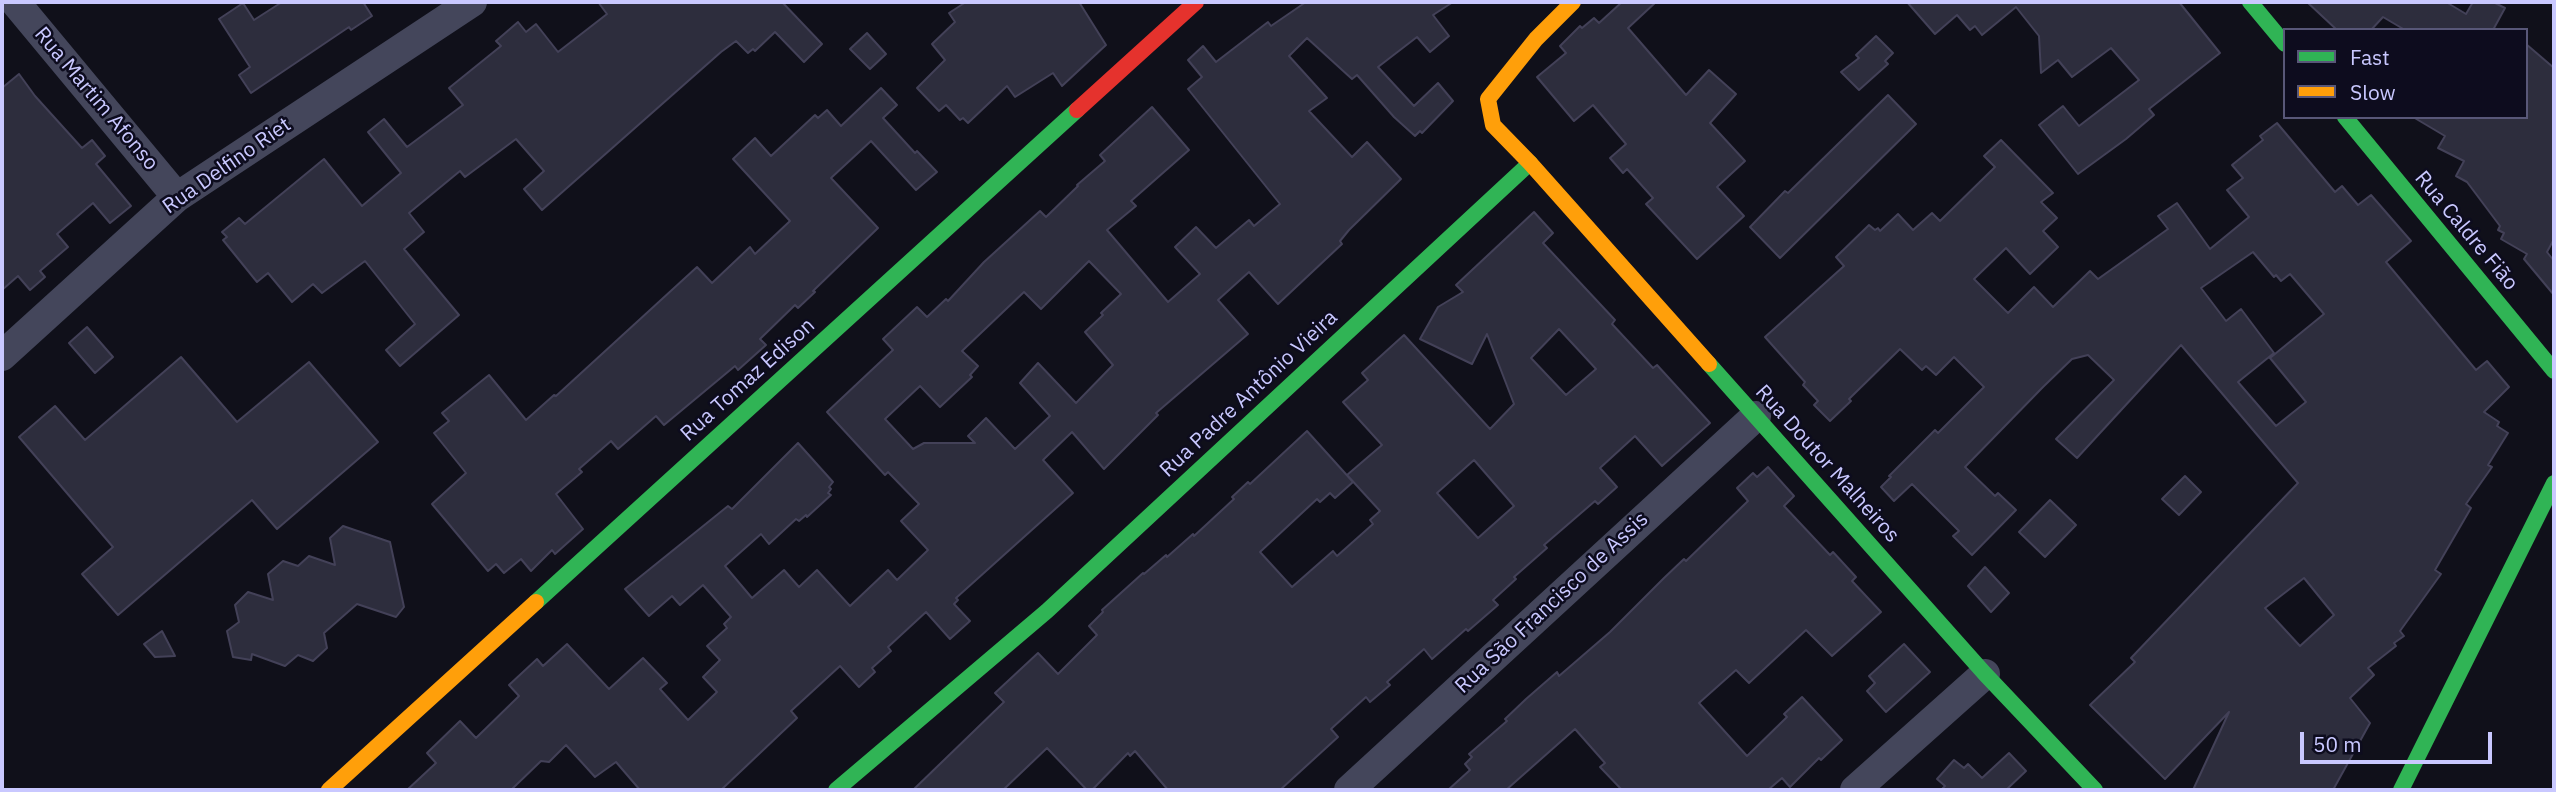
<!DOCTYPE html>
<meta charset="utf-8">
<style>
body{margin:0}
#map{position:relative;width:2556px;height:792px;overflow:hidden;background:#10101a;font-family:"IBM Plex Sans",sans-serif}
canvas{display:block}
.frame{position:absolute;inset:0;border:4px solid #c9c8ff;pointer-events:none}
.legend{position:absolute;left:2283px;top:28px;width:245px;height:91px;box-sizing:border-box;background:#0d0c1e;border:2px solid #585778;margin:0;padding:9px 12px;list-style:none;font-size:21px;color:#c9c8ff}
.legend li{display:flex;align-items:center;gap:14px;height:35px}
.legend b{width:35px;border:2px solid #585778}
.scale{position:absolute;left:2300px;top:732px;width:192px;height:32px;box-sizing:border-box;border:4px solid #c9c8ff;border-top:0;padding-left:9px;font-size:21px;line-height:24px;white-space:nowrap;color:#c9c8ff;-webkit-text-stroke:5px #0d0c1e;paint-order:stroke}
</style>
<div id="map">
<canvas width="2556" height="792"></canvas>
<div class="frame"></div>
<ul class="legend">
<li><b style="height:9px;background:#30b455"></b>Fast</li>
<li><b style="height:9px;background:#ff9f0a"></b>Slow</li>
</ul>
<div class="scale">50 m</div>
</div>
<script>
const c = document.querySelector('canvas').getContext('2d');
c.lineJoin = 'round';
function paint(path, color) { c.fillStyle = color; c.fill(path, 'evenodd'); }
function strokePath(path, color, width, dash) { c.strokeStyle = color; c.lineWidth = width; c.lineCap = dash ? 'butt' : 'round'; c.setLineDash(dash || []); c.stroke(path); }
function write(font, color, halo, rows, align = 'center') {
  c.font = font + ' "IBM Plex Sans",sans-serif'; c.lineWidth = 5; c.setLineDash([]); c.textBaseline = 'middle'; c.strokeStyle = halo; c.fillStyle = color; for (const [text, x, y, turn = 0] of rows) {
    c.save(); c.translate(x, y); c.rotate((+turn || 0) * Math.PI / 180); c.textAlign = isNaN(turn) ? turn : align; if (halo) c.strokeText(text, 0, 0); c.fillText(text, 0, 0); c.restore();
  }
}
const building = new Path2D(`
 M 282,2 L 363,2 L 372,16 L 351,30 L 349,27 L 251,93 L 239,75 L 250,67 L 219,19 L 243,3 L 254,20 Z
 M 598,2 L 782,2 L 822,44 L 804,62 L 775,32 L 755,51 L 753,49 L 748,53 L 736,41 L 721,52 L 542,210 L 524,189 L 544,171 L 516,139 L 465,177 L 460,171 L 409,213 L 424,232 L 404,249 L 459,315 L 400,366 L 386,350 L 415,324 L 365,261 L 322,293 L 313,284 L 292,302 L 268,273 L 257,282 L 223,240 L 227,237 L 222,232 L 239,218 L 245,224 L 324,159 L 362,206 L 401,173 L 368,132 L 384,119 L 407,147 L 463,105 L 449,88 L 501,46 L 496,41 L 518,22 L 526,32 L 536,24 L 558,52 L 607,14 Z
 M 966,2 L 1079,2 L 1106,45 L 1062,86 L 1053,73 L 1015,97 L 1007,86 L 968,123 L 963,118 L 960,120 L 946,105 L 939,111 L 917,88 L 945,60 L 932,44 L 955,22 L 949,13 Z
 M 1306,2 L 1453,2 L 1433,15 L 1449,36 L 1430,52 L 1417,37 L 1378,67 L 1414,106 L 1438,83 L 1453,101 L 1422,133 L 1420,131 L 1415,136 L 1394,117 L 1357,75 L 1352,79 L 1307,38 L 1289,56 L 1327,98 L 1309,111 L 1352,157 L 1367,142 L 1401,179 L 1349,230 L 1340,241 L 1342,244 L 1278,304 L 1249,272 L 1218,300 L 1248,334 L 1156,413 L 1158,415 L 1104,469 L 1072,432 L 1043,460 L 1073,493 L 956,598 L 958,600 L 954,604 L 970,621 L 950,639 L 926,612 L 888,647 L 891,651 L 872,668 L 875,672 L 859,687 L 840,666 L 791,711 L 797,718 L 721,790 L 640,790 L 616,762 L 595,777 L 566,745 L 549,762 L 541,761 L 511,790 L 407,790 L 436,763 L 427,753 L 460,721 L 476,738 L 519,696 L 509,685 L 537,659 L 543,666 L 567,644 L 609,689 L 643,658 L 667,683 L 660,689 L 688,720 L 717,692 L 703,677 L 720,660 L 707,646 L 727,628 L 724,624 L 731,617 L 703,585 L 680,605 L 672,596 L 649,616 L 625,589 L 728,506 L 732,509 L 798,443 L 833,482 L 829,487 L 831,489 L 828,493 L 831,495 L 807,517 L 806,515 L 799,521 L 796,519 L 769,544 L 761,534 L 725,566 L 752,598 L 784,570 L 799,587 L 817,570 L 850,606 L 888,570 L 897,580 L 928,550 L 901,521 L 919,504 L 888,472 L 885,475 L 827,412 L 893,350 L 883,339 L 917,307 L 927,317 L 946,299 L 948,301 L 984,262 L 1040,211 L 1046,217 L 1078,186 L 1077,185 L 1105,161 L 1100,155 L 1152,107 L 1189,150 L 1131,201 L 1136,206 L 1107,230 L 1168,302 L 1200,274 L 1175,247 L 1196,227 L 1216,248 L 1249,220 L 1254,226 L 1280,204 L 1188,89 L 1202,77 L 1188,60 L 1203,46 L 1216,62 L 1268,22 L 1271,26 ZM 1089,261 L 1121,294 L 1101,313 L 1103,315 L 1085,332 L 1113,365 L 1076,403 L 1038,363 L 1020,383 L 1050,416 L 1015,449 L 986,418 L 968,436 L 975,443 L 924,443 L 913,449 L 885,419 L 920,386 L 940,407 L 972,377 L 970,375 L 978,366 L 962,351 L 1024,292 L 1041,309 Z
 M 1622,2 L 1656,2 L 1628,28 L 1686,95 L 1709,70 L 1736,94 L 1710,123 L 1745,161 L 1717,187 L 1744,216 L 1697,259 L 1646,204 L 1653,198 L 1627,169 L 1623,173 L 1610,158 L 1626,144 L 1593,105 L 1574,121 L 1537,77 L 1566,53 L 1560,46 L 1580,26 L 1582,28 L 1594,18 L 1599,23 Z
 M 1907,2 L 2179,2 L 2220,53 L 2149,109 L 2154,115 L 2126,139 L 2078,174 L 2039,125 L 2063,106 L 2079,126 L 2139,80 L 2111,48 L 2072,77 L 2058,60 L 2041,73 L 2039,36 L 2016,7 L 1982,35 L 1975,26 L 1970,30 L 1957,15 L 1935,34 Z
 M 2307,2 L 2446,2 L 2466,14 L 2473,2 L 2493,2 L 2505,8 L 2493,30 L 2405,30 L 2383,17 L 2371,30 L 2337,30 Z
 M 867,33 L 886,54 L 870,69 L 850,49 Z
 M 1876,36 L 1893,53 L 1885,61 L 1888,64 L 1859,90 L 1841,72 L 1859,58 L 1856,55 Z
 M 2526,44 L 2554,68 L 2554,239 L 2547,252 L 2554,261 L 2554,295 L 2524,259 L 2527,254 L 2501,239 L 2504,233 L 2498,230 L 2500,226 L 2467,182 L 2456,176 L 2464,161 L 2438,148 L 2445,136 L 2413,117 L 2526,117 Z
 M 19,74 L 35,96 L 82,148 L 92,140 L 105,156 L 96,164 L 131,206 L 110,223 L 93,203 L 57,234 L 68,247 L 40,271 L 45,277 L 30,290 L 18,276 L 2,290 L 2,88 Z
 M 881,88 L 897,105 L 883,118 L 915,153 L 917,151 L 937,172 L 916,190 L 871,141 L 831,178 L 878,228 L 813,291 L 815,292 L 798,308 L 795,305 L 760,339 L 766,345 L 738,370 L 735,366 L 664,425 L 656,416 L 618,449 L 611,441 L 579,469 L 582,472 L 556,494 L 583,529 L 555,554 L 552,550 L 531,571 L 521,559 L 504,573 L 496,564 L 488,571 L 432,504 L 466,473 L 434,433 L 449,421 L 442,413 L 489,375 L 526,420 L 554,395 L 556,396 L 697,267 L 712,283 L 750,247 L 755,254 L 790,221 L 733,159 L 755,138 L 771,156 L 815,115 L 818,118 L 827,110 L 841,126 Z
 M 1888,95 L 1916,124 L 1780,258 L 1750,227 L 1785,191 L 1788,193 Z
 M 2277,123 L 2335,192 L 2342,186 L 2358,205 L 2371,195 L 2411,241 L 2386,262 L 2476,370 L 2487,361 L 2509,387 L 2484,412 L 2499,422 L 2497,426 L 2508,433 L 2488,465 L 2492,467 L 2466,504 L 2471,508 L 2435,570 L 2441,574 L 2400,631 L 2404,636 L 2394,643 L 2396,646 L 2368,668 L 2374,675 L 2350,698 L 2370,723 L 2333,790 L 2193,790 L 2229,712 L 2165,779 L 2090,705 L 2135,662 L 2131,658 L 2298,483 L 2181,345 L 2077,458 L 2056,439 L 2114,380 L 2088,355 L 2072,359 L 2043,387 L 1965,467 L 1995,496 L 1998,493 L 2016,510 L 1972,555 L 1953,536 L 1959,531 L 1912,484 L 1894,501 L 1881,487 L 1891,477 L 1889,476 L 1935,430 L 1938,433 L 1984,387 L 1954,357 L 1936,375 L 1926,366 L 1922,370 L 1900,349 L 1849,399 L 1851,401 L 1830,421 L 1814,405 L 1818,401 L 1803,385 L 1805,382 L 1765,337 L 1844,266 L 1836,257 L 1869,225 L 1875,230 L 1878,228 L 1880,231 L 1898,214 L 1913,230 L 1932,213 L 1940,221 L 1995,167 L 1984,156 L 2001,140 L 2053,193 L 2041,202 L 2057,218 L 2043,231 L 2058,247 L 2030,274 L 2006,248 L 1974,279 L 2008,313 L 2034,287 L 2053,307 L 2090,271 L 2098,279 L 2168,229 L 2158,216 L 2177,203 L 2210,249 L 2249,217 L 2227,190 L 2243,178 L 2232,165 L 2263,140 L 2260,136 ZM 2253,252 L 2274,277 L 2276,275 L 2281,281 L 2290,274 L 2324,314 L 2270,358 L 2306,402 L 2276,426 L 2238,382 L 2274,353 L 2241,309 L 2226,321 L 2201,288 ZM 2304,578 L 2334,615 L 2300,646 L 2265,608 Z
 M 1534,212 L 1553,233 L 1543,243 L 1615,320 L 1612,324 L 1653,368 L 1657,365 L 1710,423 L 1662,466 L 1635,436 L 1600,468 L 1617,487 L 1598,504 L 1595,501 L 1544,545 L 1547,548 L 1514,577 L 1516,579 L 1493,600 L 1498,605 L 1468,631 L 1466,629 L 1432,659 L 1424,649 L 1387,682 L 1390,685 L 1370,702 L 1366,697 L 1331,729 L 1338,737 L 1280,790 L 1168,790 L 1135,751 L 1130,756 L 1128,753 L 1092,790 L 1087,790 L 1047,748 L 1003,790 L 913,790 L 1004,702 L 995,693 L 1038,653 L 1058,674 L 1097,635 L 1089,626 L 1103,612 L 1102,610 L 1143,573 L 1144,574 L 1166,555 L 1167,557 L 1193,534 L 1194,536 L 1234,499 L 1232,497 L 1248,482 L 1250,484 L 1307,431 L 1353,482 L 1335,498 L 1330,493 L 1320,502 L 1317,499 L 1260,552 L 1292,587 L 1333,551 L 1337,556 L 1373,524 L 1370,520 L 1380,511 L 1347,475 L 1382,445 L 1343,402 L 1368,380 L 1362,373 L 1404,335 L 1490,429 L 1514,404 L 1487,334 L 1472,364 L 1420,339 L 1438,307 L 1463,292 L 1456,285 ZM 1559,329 L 1596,369 L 1566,395 L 1531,358 ZM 1474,460 L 1514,506 L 1478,538 L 1437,493 Z
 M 87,327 L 113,357 L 95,373 L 69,343 Z
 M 181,357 L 237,422 L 309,362 L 378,442 L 277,529 L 252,500 L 118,615 L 82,574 L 113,547 L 19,437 L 55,406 L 85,440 Z
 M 1768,467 L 1794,496 L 1784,506 L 1830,555 L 1833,552 L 1856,577 L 1852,581 L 1881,612 L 1832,656 L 1806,630 L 1749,683 L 1736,670 L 1699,703 L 1747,756 L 1787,717 L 1784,714 L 1802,697 L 1842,740 L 1821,760 L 1819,758 L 1790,787 L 1782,778 L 1768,790 L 1622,790 L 1600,767 L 1605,763 L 1575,729 L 1506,790 L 1448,790 L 1470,770 L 1465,764 L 1472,757 L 1469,754 L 1507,721 L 1505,719 L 1526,699 L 1557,672 L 1559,676 L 1610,632 L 1664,578 L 1684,559 L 1686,561 L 1748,501 L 1737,488 L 1753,473 L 1757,477 Z
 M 2185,476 L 2201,492 L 2179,515 L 2162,499 Z
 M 2050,500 L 2076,525 L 2045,557 L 2019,532 Z
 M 343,526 L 390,542 L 404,607 L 396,617 L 357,604 L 324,633 L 327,648 L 313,661 L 298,655 L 285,666 L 252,654 L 251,660 L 233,657 L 227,631 L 239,622 L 235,605 L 248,592 L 273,600 L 268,574 L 283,561 L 298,566 L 309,556 L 335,565 L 330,538 Z
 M 1985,567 L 2009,593 L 1991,612 L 1968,586 Z
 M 162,631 L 175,656 L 155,657 L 144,644 Z
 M 1904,644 L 1930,672 L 1886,712 L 1867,691 L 1875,683 L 1869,676 Z
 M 2009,753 L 2026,771 L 2006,790 L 1941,790 L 1945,786 L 1937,779 L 1954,760 L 1964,768 L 1968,764 L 1982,778 Z`);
const street = new Path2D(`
 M 15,2 L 177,197
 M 2,356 L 177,197 L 472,2
 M 1349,790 L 1756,416
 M 1855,790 L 1985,674`);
const fast = new Path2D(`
 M 2250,2 L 2285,44
 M 2345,117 L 2554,371
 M 1709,364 L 1985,674 L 2095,790
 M 536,602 L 1077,110
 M 836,790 L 1047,611 L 1530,163
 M 2401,790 L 2554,483`);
const slow = new Path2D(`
 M 1573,2 L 1536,39 L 1488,99 L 1493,125 L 1530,163 L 1709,364
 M 329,790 L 536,602`);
const jam = new Path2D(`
 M 1077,110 L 1196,2`);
const streetNames = [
 ["Rua Martim Afonso",96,99,50],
 ["Rua Delfino Riet",227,166,-35],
 ["Rua Caldre Fião",2466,231,50],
 ["Rua Tomaz Edison",748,380,-42],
 ["Rua Padre Antônio Vieira",1249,394,-43],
 ["Rua Doutor Malheiros",1827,464,48],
 ["Rua São Francisco de Assis",1552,603,-43]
];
paint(building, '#2d2d3d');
strokePath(building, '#434158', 2);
strokePath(street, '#44465b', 30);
strokePath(fast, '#30b455', 16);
strokePath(slow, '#ff9f0a', 16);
strokePath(jam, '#e5322d', 16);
write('21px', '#c9c8ff', '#0d0c1e', streetNames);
</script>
